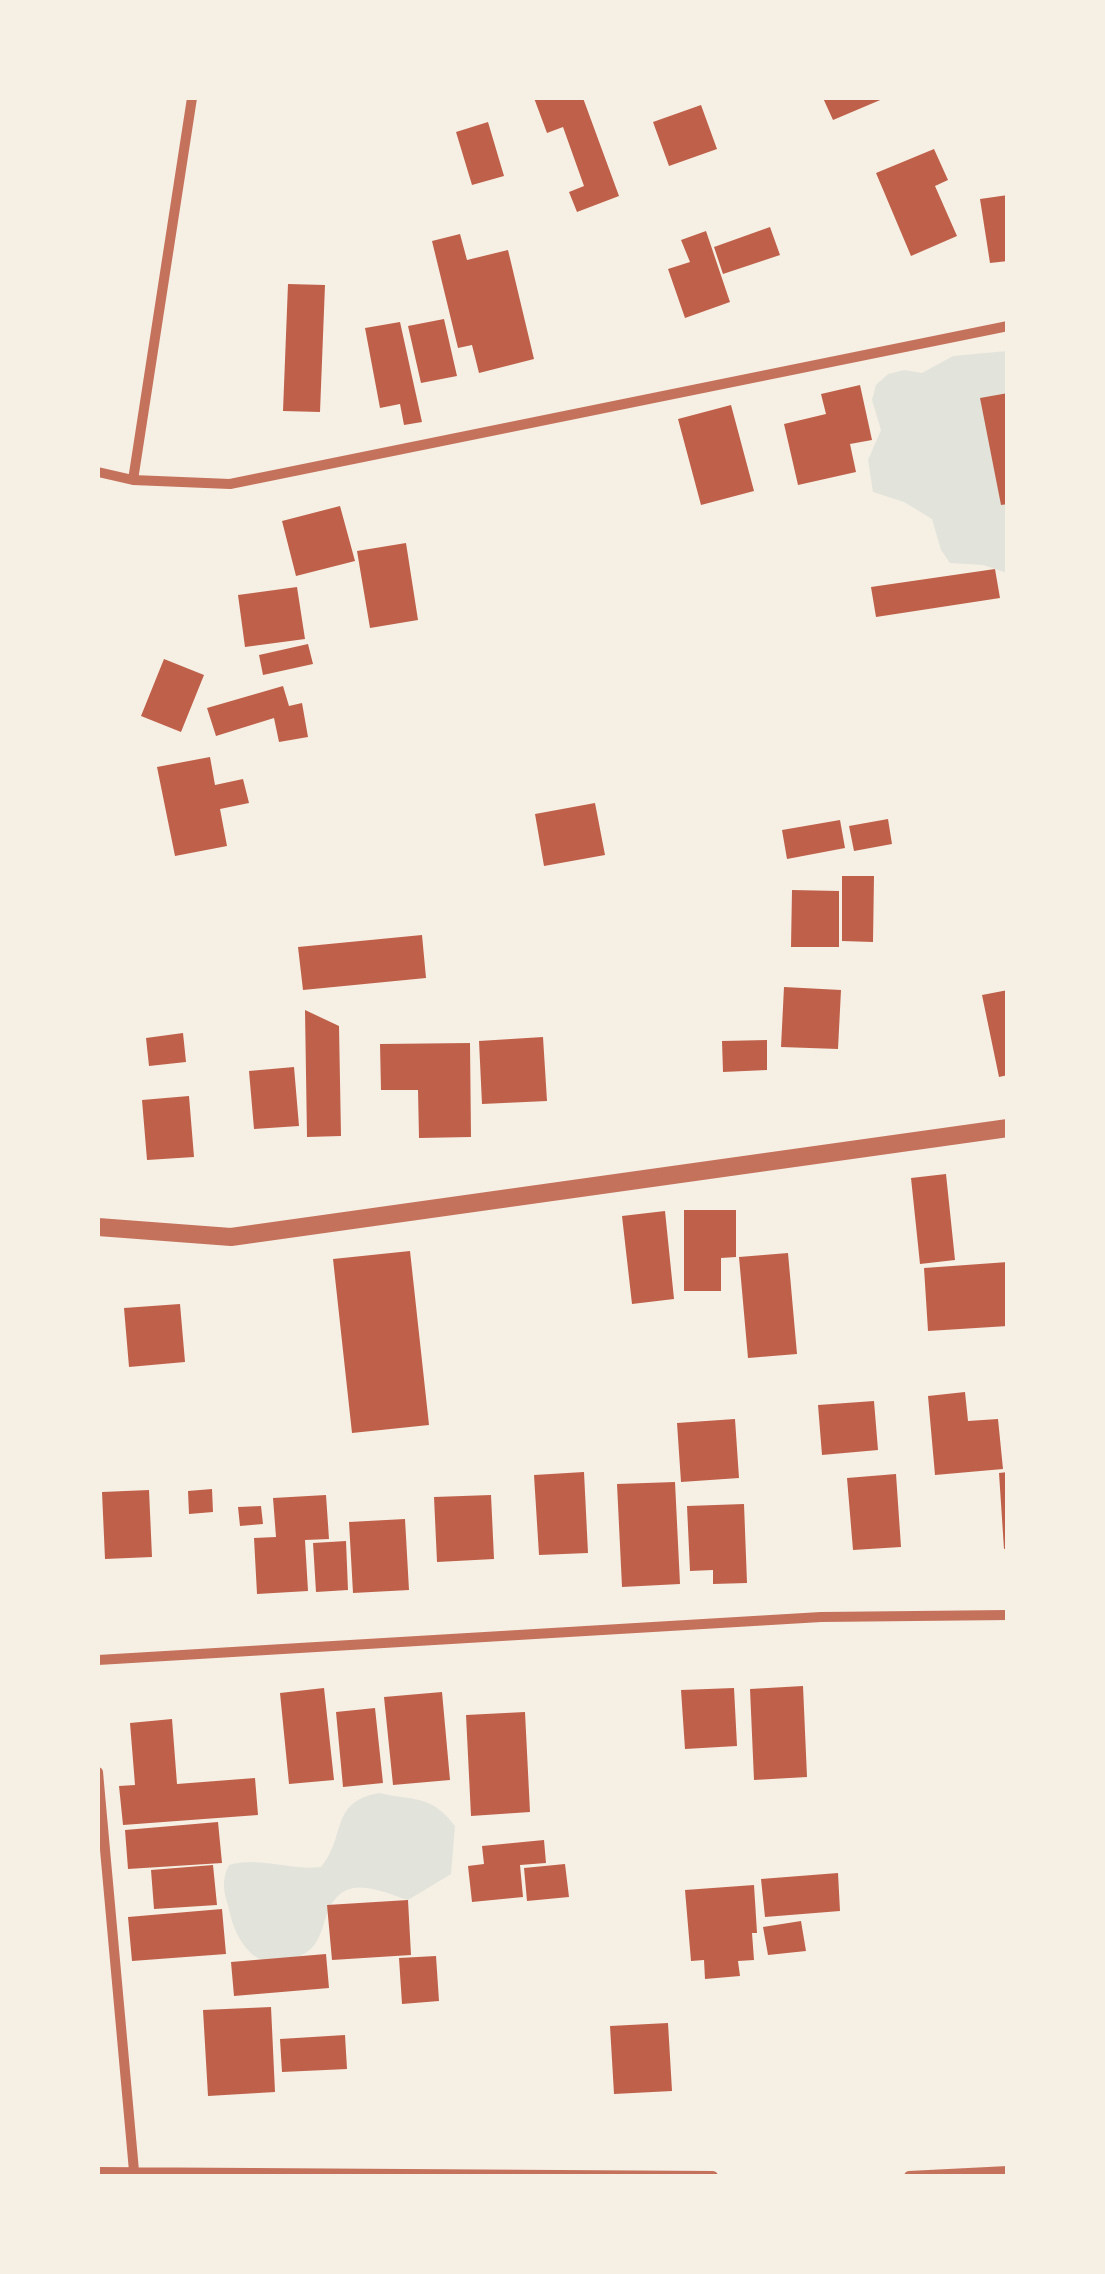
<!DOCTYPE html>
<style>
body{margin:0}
#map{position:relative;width:1105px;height:2274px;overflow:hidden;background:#f6efe4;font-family:"Titillium Web",sans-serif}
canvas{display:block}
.frame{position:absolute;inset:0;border:100px solid #f6efe4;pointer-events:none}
</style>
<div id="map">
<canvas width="1105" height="2274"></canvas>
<div class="frame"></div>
</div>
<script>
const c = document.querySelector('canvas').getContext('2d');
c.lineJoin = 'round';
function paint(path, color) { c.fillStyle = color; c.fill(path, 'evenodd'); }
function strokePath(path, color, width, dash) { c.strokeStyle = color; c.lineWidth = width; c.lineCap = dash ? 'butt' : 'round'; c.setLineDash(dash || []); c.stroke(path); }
const green = new Path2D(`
 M 1007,351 L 1007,573 L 983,565 L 950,563 L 941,550 L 932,519 L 904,502 L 873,492 L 868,460 L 881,430 L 872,400 L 876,385 L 888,374 L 904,370 L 922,373 L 953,356 Z
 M 379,1793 C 413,1801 431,1794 455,1826 L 451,1874 L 408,1900 C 391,1895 365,1882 347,1890 C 313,1906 336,1953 285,1960 C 276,1961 270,1962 262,1960 C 247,1955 234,1932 231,1917 C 226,1896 219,1885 229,1865 C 260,1856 289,1871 321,1867 C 347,1836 329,1802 379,1793 Z`);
const building = new Path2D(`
 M 534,98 L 583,98 L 619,196 L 577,212 L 569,192 L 584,186 L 563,127 L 547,133 Z
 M 823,98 L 885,98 L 833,120 Z
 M 701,105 L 717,149 L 669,166 L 653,122 Z
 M 488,122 L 504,176 L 472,185 L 456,132 Z
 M 934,149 L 948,180 L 935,186 L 957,236 L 911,256 L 876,173 Z
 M 1008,195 L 1008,261 L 990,263 L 980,199 Z
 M 770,227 L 780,255 L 723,274 L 714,247 Z
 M 706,231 L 730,302 L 685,318 L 668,269 L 690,262 L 681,240 Z
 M 460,234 L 467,260 L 508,250 L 534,359 L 479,373 L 472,345 L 458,348 L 432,241 Z
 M 288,284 L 325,285 L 320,412 L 283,411 Z
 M 444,319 L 457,376 L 421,383 L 408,326 Z
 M 400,322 L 422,422 L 404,425 L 400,404 L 380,408 L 365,328 Z
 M 860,385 L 872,440 L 850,444 L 856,472 L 798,485 L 784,424 L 826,414 L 821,394 Z
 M 1008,393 L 1008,504 L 1001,505 L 980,398 Z
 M 731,405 L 754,491 L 701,505 L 678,419 Z
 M 340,506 L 355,561 L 296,576 L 282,521 Z
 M 406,543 L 418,620 L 370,628 L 357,551 Z
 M 995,569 L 1000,598 L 876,617 L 871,587 Z
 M 297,587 L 305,639 L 245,647 L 238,595 Z
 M 308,644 L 313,664 L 263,675 L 259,655 Z
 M 164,659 L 204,675 L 181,732 L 141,716 Z
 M 283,686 L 289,706 L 302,703 L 308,737 L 279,742 L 274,718 L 216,736 L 207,708 Z
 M 210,757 L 215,785 L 243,779 L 249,803 L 220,809 L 227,846 L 175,856 L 157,767 Z
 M 595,803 L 605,855 L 544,866 L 535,814 Z
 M 888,819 L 892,844 L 854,851 L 849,826 Z
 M 840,820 L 845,848 L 787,859 L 782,830 Z
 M 842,876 L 874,876 L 873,942 L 842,941 Z
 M 792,890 L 839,891 L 839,947 L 791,947 Z
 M 422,935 L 426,978 L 303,990 L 298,947 Z
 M 784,987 L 841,990 L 838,1049 L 781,1047 Z
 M 1008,990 L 1008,1075 L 999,1077 L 982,995 Z
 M 305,1010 L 339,1026 L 341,1136 L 307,1137 Z
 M 183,1033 L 186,1062 L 149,1066 L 146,1038 Z
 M 543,1037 L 547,1101 L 482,1104 L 479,1041 Z
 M 767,1040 L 767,1070 L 723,1072 L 722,1041 Z
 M 470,1043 L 471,1137 L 419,1138 L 418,1090 L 381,1090 L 380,1044 Z
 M 294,1067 L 299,1126 L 254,1129 L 249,1071 Z
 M 189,1096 L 194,1157 L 147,1160 L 142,1100 Z
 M 946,1174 L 955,1260 L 920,1264 L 911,1178 Z
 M 684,1210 L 736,1210 L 736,1257 L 721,1258 L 721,1291 L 684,1291 Z
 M 665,1211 L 674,1299 L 632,1304 L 622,1216 Z
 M 410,1251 L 429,1425 L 352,1433 L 333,1259 Z
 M 788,1253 L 797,1354 L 748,1358 L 739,1257 Z
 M 1008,1262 L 1008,1326 L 928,1331 L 924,1268 Z
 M 180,1304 L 185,1362 L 129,1367 L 124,1308 Z
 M 965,1392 L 968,1421 L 998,1419 L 1003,1469 L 935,1475 L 928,1396 Z
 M 874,1401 L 878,1450 L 822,1455 L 818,1405 Z
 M 735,1419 L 739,1478 L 681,1482 L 677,1423 Z
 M 584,1472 L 588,1553 L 539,1555 L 534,1475 Z
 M 1008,1472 L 1008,1548 L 1004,1549 L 999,1473 Z
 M 896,1474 L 901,1547 L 853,1550 L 847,1478 Z
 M 675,1482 L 680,1584 L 622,1587 L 617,1484 Z
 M 212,1489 L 213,1512 L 189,1514 L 188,1491 Z
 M 149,1490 L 152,1557 L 105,1559 L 102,1492 Z
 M 326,1495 L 329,1539 L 305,1540 L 308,1591 L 257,1594 L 254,1538 L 276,1537 L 273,1498 Z
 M 491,1495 L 494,1559 L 437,1562 L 434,1497 Z
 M 744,1504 L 747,1583 L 713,1584 L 713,1570 L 690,1571 L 687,1506 Z
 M 261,1506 L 263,1524 L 240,1526 L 238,1507 Z
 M 405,1519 L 409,1590 L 353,1593 L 349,1522 Z
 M 346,1541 L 348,1590 L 316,1592 L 313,1543 Z
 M 803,1686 L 807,1777 L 754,1780 L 750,1689 Z
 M 324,1688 L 334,1780 L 289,1784 L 280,1693 Z
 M 734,1688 L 737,1746 L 685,1749 L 681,1690 Z
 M 442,1692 L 450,1780 L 393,1785 L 384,1697 Z
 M 375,1708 L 383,1783 L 343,1787 L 336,1712 Z
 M 525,1712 L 530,1812 L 471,1816 L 466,1715 Z
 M 172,1719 L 177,1784 L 255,1778 L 258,1815 L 123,1825 L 119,1786 L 135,1785 L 130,1723 Z
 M 218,1822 L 222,1863 L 128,1869 L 125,1830 Z
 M 544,1840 L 546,1863 L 520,1865 L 523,1897 L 472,1902 L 468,1866 L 484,1864 L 482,1846 Z
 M 565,1864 L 569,1897 L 527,1901 L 524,1868 Z
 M 213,1865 L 217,1905 L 154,1909 L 151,1870 Z
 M 838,1873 L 840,1911 L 765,1917 L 761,1879 Z
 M 754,1885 L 757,1933 L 752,1933 L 754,1960 L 738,1961 L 740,1976 L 705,1979 L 704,1960 L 691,1961 L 685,1890 Z
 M 408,1900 L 411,1955 L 332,1960 L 327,1905 Z
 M 222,1909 L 226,1954 L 132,1961 L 128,1917 Z
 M 801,1921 L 806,1951 L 768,1955 L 763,1927 Z
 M 326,1954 L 329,1988 L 234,1996 L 231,1962 Z
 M 436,1956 L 439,2001 L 402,2004 L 399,1958 Z
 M 271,2007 L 275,2092 L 208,2096 L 203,2010 Z
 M 668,2023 L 672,2091 L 614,2094 L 610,2026 Z
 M 345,2035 L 347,2069 L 282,2072 L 280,2039 Z`);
const minor = new Path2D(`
 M 98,472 L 133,480 L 230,484 L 1008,326
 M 133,480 L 192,98
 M 98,1660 L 821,1617 L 1008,1615
 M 98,1772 L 134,2171
 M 98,2172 L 713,2176
 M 909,2176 L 1008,2171`);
const tertiary = new Path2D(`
 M 98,1227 L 231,1237 L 1008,1128`);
paint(green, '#e2e4dc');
paint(building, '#bf614a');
strokePath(minor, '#c5725c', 10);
strokePath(tertiary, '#c5725c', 18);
</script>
